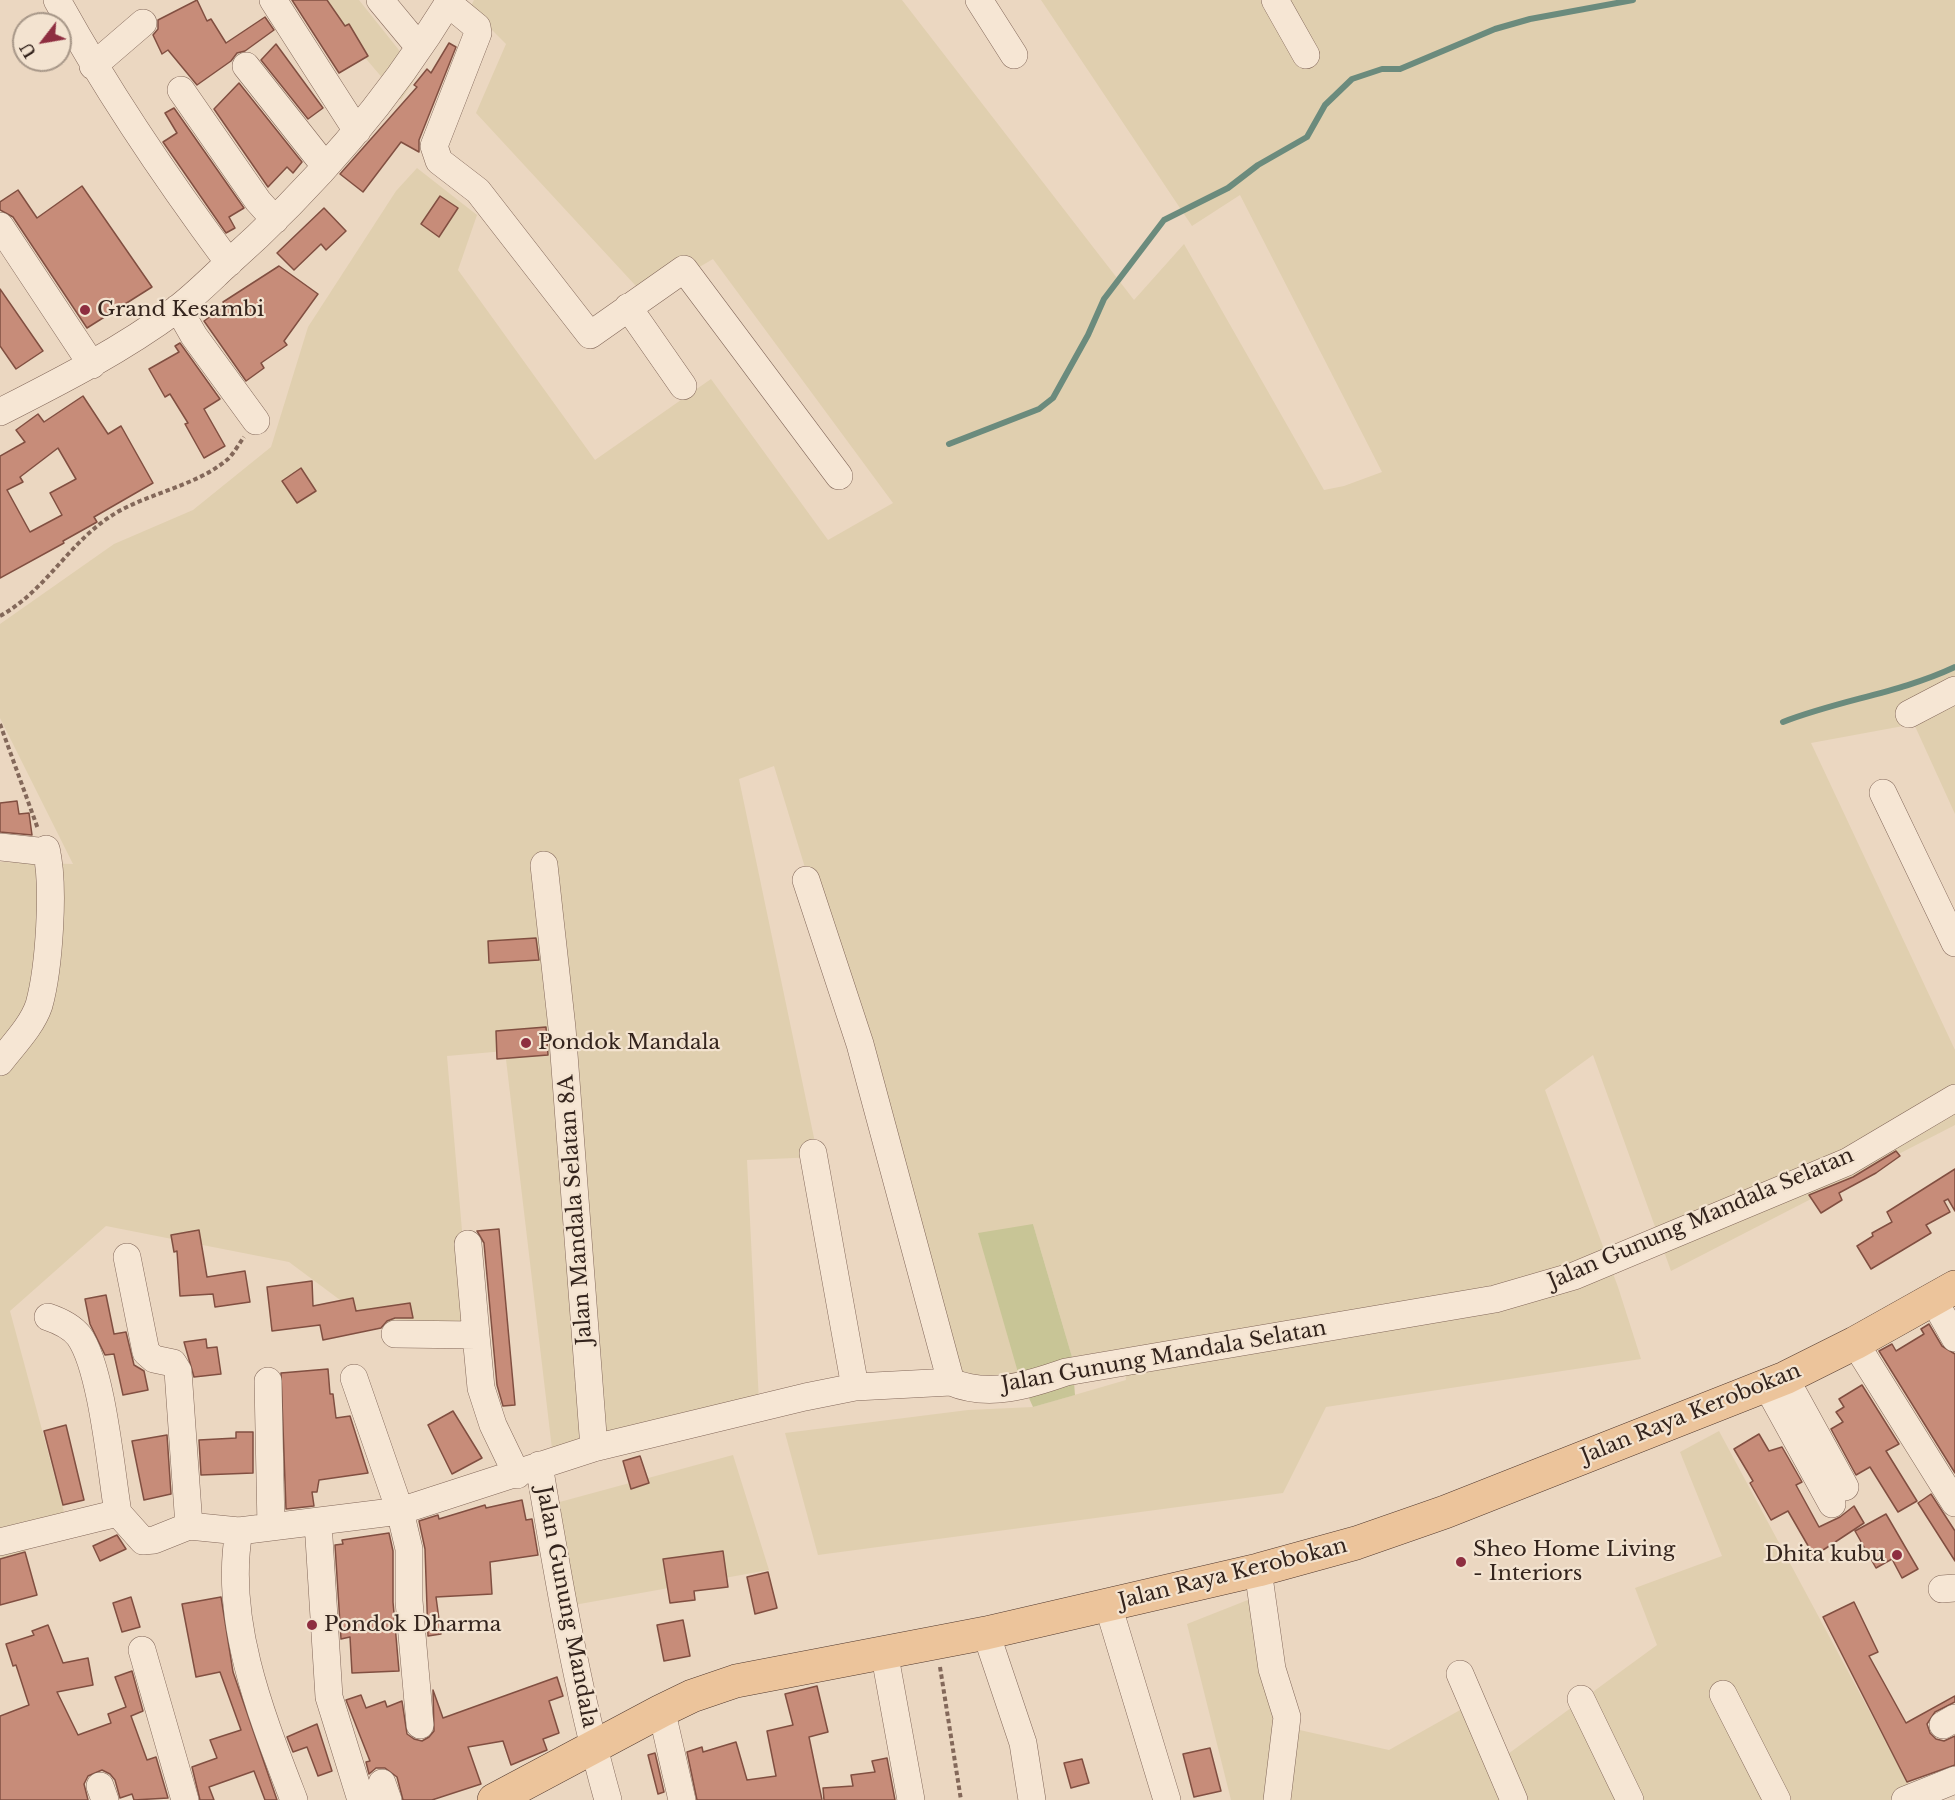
<!DOCTYPE html>
<style>
body{margin:0}
#map{position:relative;width:1955px;height:1800px;overflow:hidden;background:#ebd7c1;font-family:"Libre Baskerville",serif}
canvas{display:block}
.north{position:absolute;left:12px;top:12px;width:60px;height:60px;box-sizing:border-box;background:#f3e3d0;border:2px solid #a79788;border-radius:50%;rotate:239deg;font-size:16px;font-weight:700;line-height:24px;text-align:center;color:#34241d}
.north::after{content:'';display:block;margin:auto;width:21px;height:27px;background:#8e2e40;clip-path:polygon(50% 0,100% 100%,50% 72%,0 100%)}
</style>
<div id="map">
<canvas width="1955" height="1800"></canvas>
<div class="north">U</div>
</div>
<script>
const c = document.querySelector('canvas').getContext('2d');
c.lineJoin = 'round';
function paint(path, color) { c.fillStyle = color; c.fill(path, 'evenodd'); }
function strokePath(path, color, width, dash) { c.strokeStyle = color; c.lineWidth = width; c.lineCap = dash ? 'butt' : 'round'; c.setLineDash(dash || []); c.stroke(path); }
function write(font, color, halo, rows, align = 'center') {
  c.font = font + ' "Libre Baskerville",serif'; c.lineWidth = 4.5; c.setLineDash([]); c.textBaseline = 'middle'; c.strokeStyle = halo; c.fillStyle = color; for (const [text, x, y, turn = 0] of rows) {
    c.save(); c.translate(x, y); c.rotate((+turn || 0) * Math.PI / 180); c.textAlign = isNaN(turn) ? turn : align; if (halo) c.strokeText(text, 0, 0); c.fillText(text, 0, 0); c.restore();
  }
}
const farmland = new Path2D(`
 M 321,0 L 359,0 L 418,74 L 401,100 L 362,54 Z
 M 474,0 L 902,0 L 1134,300 L 1184,244 L 1324,490 L 1344,486 L 1382,472 L 1240,195 L 1192,226 L 1041,0 L 1955,0 L 1955,814 L 1914,724 L 1811,743 L 1955,1050 L 1955,1125 L 1671,1271 L 1593,1055 L 1545,1090 L 1618,1287 L 1641,1359 L 1326,1407 L 1283,1493 L 818,1555 L 785,1433 L 968,1410 L 1033,1407 L 1126,1380 L 1121,1349 L 1072,1357 L 1033,1224 L 1019,1376 L 961,1379 L 774,766 L 739,779 L 818,1157 L 747,1160 L 759,1402 L 552,1449 L 505,1051 L 447,1056 L 470,1324 L 375,1326 L 289,1262 L 106,1226 L 10,1311 L 69,1530 L 0,1563 L 0,862 L 73,864 L 0,718 L 0,624 L 114,544 L 193,510 L 271,447 L 308,327 L 396,191 L 417,168 L 477,215 L 458,270 L 595,460 L 711,379 L 828,540 L 893,503 L 713,259 L 647,298 L 476,113 L 506,44 L 470,8 Z
 M 1719,1431 L 1917,1800 L 1231,1800 L 1187,1624 L 1263,1594 L 1295,1729 L 1389,1750 L 1469,1705 L 1497,1762 L 1657,1645 L 1635,1588 L 1722,1556 L 1680,1452 Z
 M 733,1455 L 769,1570 L 574,1605 L 556,1503 Z`);
const green = new Path2D(`
 M 1033,1224 L 1072,1357 L 1075,1395 L 1033,1407 L 1019,1376 L 978,1233 Z`);
const stream = new Path2D(`
 M 949,444 L 1039,409 L 1053,398 L 1088,335 L 1104,299 L 1164,220 L 1228,188 L 1258,165 L 1307,137 L 1325,105 L 1352,79 L 1382,69 L 1400,69 L 1495,29 L 1530,19 L 1633,0
 M 1783,722 C 1839,700 1900,693 1955,667`);
const building = new Path2D(`
 M 197,0 L 207,21 L 211,19 L 226,43 L 265,17 L 274,30 L 245,51 L 237,53 L 231,61 L 197,85 L 168,50 L 162,54 L 153,35 L 158,29 L 158,20 Z
 M 292,0 L 327,0 L 345,26 L 349,24 L 368,56 L 339,73 Z
 M 449,43 L 456,47 L 419,140 L 419,152 L 401,142 L 363,192 L 340,174 L 417,87 L 414,85 L 427,69 L 431,73 Z
 M 276,44 L 323,108 L 308,119 L 261,60 Z
 M 239,83 L 302,162 L 293,173 L 287,167 L 268,187 L 214,109 Z
 M 174,108 L 244,208 L 229,217 L 235,228 L 226,233 L 163,142 L 177,133 L 165,113 Z
 M 82,186 L 152,287 L 87,328 L 13,217 L 0,210 L 0,202 L 18,190 L 37,218 Z
 M 440,196 L 458,208 L 439,237 L 421,224 Z
 M 324,208 L 346,231 L 326,250 L 321,244 L 294,270 L 277,253 Z
 M 279,266 L 318,294 L 284,341 L 287,345 L 261,363 L 264,368 L 246,381 L 204,321 L 225,306 L 223,302 Z
 M 0,289 L 43,351 L 16,369 L 0,346 Z
 M 180,343 L 220,399 L 204,409 L 225,446 L 204,458 L 185,424 L 188,423 L 170,394 L 165,397 L 149,369 L 179,352 L 175,346 Z
 M 83,396 L 108,434 L 121,426 L 153,483 L 94,517 L 97,522 L 63,541 L 64,543 L 0,578 L 0,456 L 25,442 L 16,430 L 38,414 L 44,422 ZM 58,448 L 76,479 L 50,493 L 62,515 L 30,532 L 7,490 L 23,482 L 20,477 Z
 M 301,468 L 316,491 L 297,503 L 282,481 Z
 M 17,801 L 19,814 L 29,813 L 32,835 L 0,832 L 0,803 Z
 M 536,938 L 539,960 L 489,963 L 488,941 Z
 M 546,1027 L 548,1055 L 497,1059 L 496,1031 Z
 M 1896,1151 L 1900,1156 L 1876,1173 L 1839,1193 L 1842,1200 L 1821,1213 L 1809,1195 L 1853,1177 Z
 M 1955,1169 L 1955,1211 L 1948,1199 L 1944,1201 L 1950,1212 L 1926,1225 L 1931,1233 L 1871,1269 L 1857,1246 L 1873,1236 L 1872,1233 L 1892,1222 L 1887,1212 Z
 M 499,1229 L 515,1405 L 503,1406 L 497,1385 L 484,1243 L 477,1231 Z
 M 199,1230 L 207,1277 L 245,1271 L 250,1302 L 215,1307 L 213,1294 L 180,1296 L 177,1251 L 174,1252 L 171,1235 Z
 M 312,1281 L 313,1306 L 353,1298 L 356,1311 L 410,1303 L 413,1318 L 395,1318 L 387,1321 L 381,1328 L 323,1340 L 320,1325 L 272,1331 L 267,1287 Z
 M 106,1295 L 114,1334 L 126,1332 L 134,1365 L 144,1371 L 148,1390 L 123,1395 L 114,1354 L 105,1355 L 90,1324 L 85,1299 Z
 M 1929,1324 L 1942,1346 L 1955,1354 L 1955,1473 L 1879,1351 L 1892,1344 L 1896,1351 L 1924,1334 L 1921,1329 Z
 M 206,1339 L 207,1348 L 217,1347 L 221,1374 L 194,1377 L 184,1342 Z
 M 328,1369 L 330,1394 L 333,1394 L 336,1418 L 350,1416 L 368,1473 L 319,1480 L 317,1492 L 312,1492 L 314,1506 L 286,1509 L 281,1373 Z
 M 1862,1385 L 1899,1444 L 1886,1451 L 1917,1501 L 1898,1512 L 1870,1467 L 1856,1475 L 1831,1429 L 1843,1422 L 1836,1412 L 1844,1407 L 1839,1399 Z
 M 453,1411 L 482,1458 L 452,1474 L 428,1425 Z
 M 66,1425 L 84,1500 L 63,1505 L 44,1431 Z
 M 236,1432 L 253,1432 L 253,1473 L 201,1475 L 199,1440 L 236,1438 Z
 M 1759,1434 L 1769,1451 L 1782,1447 L 1802,1482 L 1796,1485 L 1819,1527 L 1840,1517 L 1854,1506 L 1864,1523 L 1814,1556 L 1788,1511 L 1771,1520 L 1750,1483 L 1753,1481 L 1734,1449 Z
 M 167,1435 L 171,1494 L 144,1500 L 132,1441 Z
 M 640,1456 L 649,1483 L 631,1489 L 623,1461 Z
 M 1931,1494 L 1955,1531 L 1955,1561 L 1918,1503 Z
 M 522,1500 L 526,1520 L 532,1519 L 538,1555 L 490,1562 L 492,1594 L 436,1597 L 441,1634 L 428,1636 L 425,1549 L 419,1521 L 438,1515 L 439,1519 L 485,1505 L 486,1508 Z
 M 1886,1514 L 1918,1569 L 1902,1578 L 1892,1559 L 1876,1568 L 1855,1531 Z
 M 389,1533 L 393,1551 L 393,1602 L 399,1671 L 352,1673 L 350,1637 L 341,1639 L 335,1545 L 343,1544 L 342,1540 Z
 M 117,1535 L 126,1549 L 100,1561 L 93,1546 Z
 M 723,1551 L 728,1587 L 694,1591 L 695,1600 L 670,1603 L 663,1559 Z
 M 25,1552 L 37,1595 L 0,1605 L 0,1559 Z
 M 768,1572 L 777,1608 L 755,1614 L 747,1577 Z
 M 131,1597 L 140,1627 L 122,1632 L 113,1603 Z
 M 221,1597 L 233,1672 L 277,1800 L 265,1800 L 254,1771 L 209,1787 L 214,1800 L 200,1800 L 192,1767 L 217,1758 L 210,1740 L 241,1730 L 220,1672 L 196,1677 L 182,1604 Z
 M 1854,1602 L 1878,1652 L 1869,1656 L 1906,1723 L 1955,1696 L 1955,1702 L 1935,1712 L 1927,1724 L 1930,1733 L 1936,1739 L 1944,1741 L 1955,1736 L 1955,1765 L 1907,1782 L 1823,1617 Z
 M 683,1620 L 690,1656 L 664,1661 L 657,1625 Z
 M 48,1625 L 63,1663 L 88,1658 L 93,1685 L 57,1692 L 78,1735 L 111,1723 L 108,1714 L 126,1707 L 115,1677 L 132,1671 L 143,1711 L 131,1716 L 147,1760 L 156,1757 L 168,1798 L 134,1800 L 132,1794 L 120,1798 L 115,1780 L 110,1774 L 102,1770 L 88,1776 L 84,1784 L 88,1800 L 0,1800 L 0,1716 L 29,1705 L 16,1665 L 13,1666 L 6,1644 L 34,1635 L 32,1631 Z
 M 557,1677 L 563,1696 L 549,1701 L 559,1733 L 543,1739 L 547,1750 L 511,1765 L 503,1741 L 468,1747 L 481,1784 L 432,1800 L 403,1800 L 397,1777 L 385,1768 L 376,1768 L 369,1774 L 366,1762 L 370,1761 L 346,1700 L 361,1695 L 366,1708 L 385,1701 L 387,1707 L 402,1701 L 407,1734 L 414,1739 L 422,1741 L 429,1737 L 434,1731 L 433,1690 L 443,1718 Z
 M 817,1686 L 828,1732 L 809,1737 L 822,1800 L 697,1800 L 687,1752 L 702,1747 L 703,1752 L 736,1742 L 747,1780 L 776,1776 L 767,1731 L 793,1725 L 785,1694 Z
 M 317,1724 L 332,1771 L 318,1776 L 307,1747 L 293,1752 L 287,1737 Z
 M 1210,1748 L 1221,1791 L 1194,1797 L 1183,1754 Z
 M 655,1753 L 664,1792 L 658,1794 L 648,1755 Z
 M 887,1758 L 895,1800 L 824,1800 L 823,1788 L 853,1786 L 851,1775 L 875,1772 L 872,1761 Z
 M 1082,1759 L 1089,1783 L 1071,1788 L 1064,1763 Z`);
const path = new Path2D(`
 M 0,616 C 44,592 67,546 108,518 C 144,493 194,488 228,459 C 234,453 239,444 244,437
 M 0,724 L 38,829
 M 940,1667 L 961,1800`);
const minor = new Path2D(`
 M 57,0 C 108,93 166,178 229,263
 M 273,0 L 357,131
 M 380,0 L 419,47
 M 979,0 L 1014,55
 M 1275,0 L 1306,55
 M 448,3 L 477,27 L 478,33 L 434,146 L 439,161 L 478,191 L 590,335 L 684,269 L 839,476
 M 93,66 L 143,23
 M 246,66 L 325,166
 M 181,90 L 258,201 L 275,220
 M 0,226 L 92,365
 M 628,307 L 683,386
 M 178,308 L 194,336 L 256,421
 M 0,412 C 61,381 122,350 177,309 C 194,296 209,281 224,267 C 311,190 390,99 450,0
 M 1909,714 L 1955,690
 M 1883,793 L 1955,943
 M 0,847 L 47,852
 M 544,865 L 562,1028 L 594,1448
 M 806,880 L 860,1044 L 951,1382
 M 0,1062 C 13,1045 32,1026 39,1005 C 49,969 55,885 46,849
 M 813,1153 L 855,1387
 M 468,1244 L 476,1335
 M 127,1257 L 146,1352 L 154,1359 L 173,1363 L 178,1371 L 189,1526
 M 1933,1299 L 1955,1338
 M 48,1317 C 60,1321 71,1326 79,1336 C 102,1368 111,1471 118,1513
 M 395,1334 L 476,1335 L 481,1388 L 493,1425 L 517,1475
 M 1855,1343 L 1955,1503
 M 354,1378 L 400,1511 L 409,1549 L 409,1601 L 420,1725
 M 1785,1378 L 1845,1487
 M 268,1381 L 271,1527
 M 1767,1386 L 1832,1504
 M 539,1465 C 558,1578 577,1690 608,1800
 M 318,1522 L 329,1697 L 361,1800
 M 239,1531 C 223,1621 262,1717 294,1800
 M 0,1542 L 118,1513 L 143,1541 L 154,1540 L 189,1526 L 239,1531 L 400,1511 L 594,1448 L 805,1397 L 855,1387 L 951,1382 C 989,1398 1029,1385 1066,1372 L 1495,1299 L 1574,1276 L 1847,1162 L 1955,1098
 M 1258,1570 L 1272,1669 L 1287,1717 L 1277,1800
 M 1942,1589 L 1955,1588
 M 1108,1605 L 1167,1800
 M 986,1633 L 1023,1743 L 1032,1800
 M 142,1650 L 185,1800
 M 884,1651 L 911,1800
 M 1460,1674 L 1514,1800
 M 1723,1694 L 1777,1800
 M 1581,1699 L 1630,1800
 M 663,1717 L 682,1800
 M 1943,1725 L 1955,1718
 M 382,1783 L 388,1800
 M 100,1786 L 105,1800
 M 1905,1800 L 1955,1780`);
const major = new Path2D(`
 M 494,1800 L 661,1711 L 692,1696 L 736,1681 L 986,1633 L 1258,1570 L 1356,1543 L 1445,1512 L 1785,1378 L 1855,1343 L 1955,1287`);
const markers = [
 [85,310,6,"#8e2e40"],
 [526,1043,6,"#8e2e40"],
 [1897,1555,6,"#8e2e40"],
 [1461,1562,6,"#8e2e40"],
 [312,1625,6,"#8e2e40"]
];
const poiNames = [
 ["Grand Kesambi",97,310],
 ["Pondok Mandala",538,1043],
 ["Sheo Home Living",1473,1550],
 ["- Interiors",1473,1574],
 ["Dhita kubu",1885,1555,"right"],
 ["Pondok Dharma",324,1625]
];
const streetNames = [
 ["Jalan Mandala Selatan 8A",576,1210,-94],
 ["Jalan Gunung Mandala Selatan",1701,1219,-23],
 ["Jalan Gunung Mandala Selatan",1164,1357,-10],
 ["Jalan Raya Kerobokan",1691,1414,-22],
 ["Jalan Raya Kerobokan",1233,1574,-14],
 ["Jalan Gunung Mandala",566,1607,79]
];
paint(farmland, '#e0cfaf');
paint(green, '#c8c596');
strokePath(stream, '#6b8b7d', 6);
paint(building, '#c78c79');
strokePath(building, '#814f41', 1.5);
strokePath(minor, '#83685a', 28);
strokePath(major, '#51382e', 34);
strokePath(path, '#83685a', 4, [4.5, 3]);
strokePath(minor, '#f6e6d4', 27);
strokePath(major, '#ecc49b', 33);
for (const [x, y, r, color] of markers) { const dot = new Path2D(); dot.arc(x, y, r, 0, 2 * Math.PI); c.fillStyle = color; c.fill(dot); strokePath(dot, '#f3e3d0', 2); }
write('21px', '#34241d', '#f3e3d0', poiNames, 'left');
write('21px', '#34241d', '#f3e3d0', streetNames);
</script>
